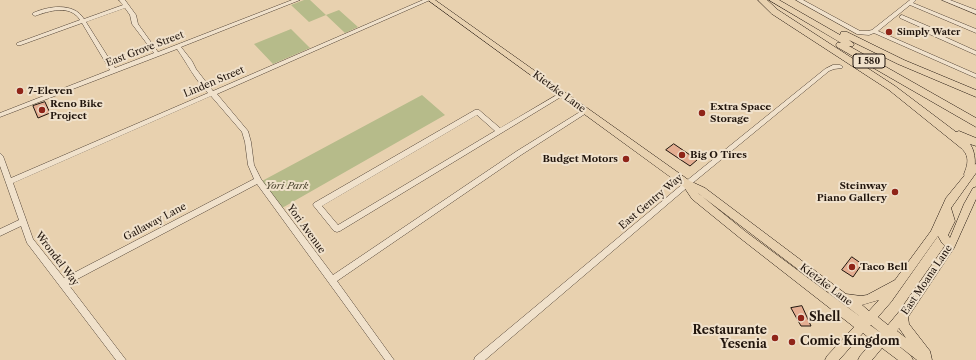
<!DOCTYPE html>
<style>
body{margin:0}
canvas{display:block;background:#e8d1af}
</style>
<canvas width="976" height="360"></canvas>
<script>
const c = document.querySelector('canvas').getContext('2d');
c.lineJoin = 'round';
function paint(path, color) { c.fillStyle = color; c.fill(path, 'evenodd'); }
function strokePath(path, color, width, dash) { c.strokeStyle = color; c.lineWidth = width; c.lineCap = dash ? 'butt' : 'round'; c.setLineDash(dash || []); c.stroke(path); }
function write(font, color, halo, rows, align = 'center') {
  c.font = font + ' "Libre Caslon Text",serif'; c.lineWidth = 4; c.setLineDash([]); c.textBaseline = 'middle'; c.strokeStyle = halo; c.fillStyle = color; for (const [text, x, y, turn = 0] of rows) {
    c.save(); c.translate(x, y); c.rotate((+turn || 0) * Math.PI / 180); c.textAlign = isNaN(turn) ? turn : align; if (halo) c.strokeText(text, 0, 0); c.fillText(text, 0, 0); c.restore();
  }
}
const green = new Path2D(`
 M 304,0 L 310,0 L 326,15 L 339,10 L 358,27 L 345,33 L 326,15 L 309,22 L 291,5 Z
 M 291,29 L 310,48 L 273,64 L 254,44 Z
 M 422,95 L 445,115 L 282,208 L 262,181 Z`);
const building = new Path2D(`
 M 45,102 L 50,113 L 38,118 L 33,106 Z
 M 674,144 L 690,155 L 697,160 L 690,166 L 666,150 Z
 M 852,257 L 862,264 L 853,277 L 842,270 Z
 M 802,306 L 811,326 L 801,326 L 791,308 Z`);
const minor = new Path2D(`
 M 119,0 L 125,0 L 136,15 L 138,24 L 158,52 L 292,0 L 300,0 L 181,47 L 192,61 L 196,69 L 213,91 L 423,0 L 430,0 L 217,94 L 248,131 L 251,142 L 254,165 L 261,179 L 333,275 L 517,151 L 583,110 L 587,110 L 588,112 L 521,155 L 337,281 L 394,360 L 385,360 L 257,184 L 68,284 L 126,360 L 116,360 L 27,243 L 21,226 L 0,236 L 0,229 L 19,220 L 0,166 L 0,153 L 3,156 L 11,178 L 208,93 C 195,80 187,63 177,49 L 0,117 L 0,113 L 110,70 L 82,23 L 21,45 L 17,45 L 17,43 L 80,20 C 70,4 49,11 35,16 L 32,14 L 33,13 C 48,6 74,2 84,19 L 123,5 ZM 125,8 L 130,15 L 132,24 L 154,53 L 115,68 L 86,22 ZM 211,96 L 242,132 L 245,142 L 248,165 L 254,179 L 64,278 L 33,239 L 13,183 Z
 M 796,0 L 803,0 L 860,31 L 868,31 L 872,30 L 910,0 L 916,0 L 913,3 L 976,29 L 976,33 L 910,5 L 878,31 L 976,74 L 976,78 L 874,33 L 869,35 L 857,34 Z
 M 942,0 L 950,0 L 976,10 L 976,14 Z
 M 902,15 L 930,27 L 934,29 L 934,32 L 976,51 L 976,55 L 929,34 L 929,31 L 900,18 L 900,16 Z
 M 833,65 L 840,65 L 843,67 L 842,68 L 834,69 L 829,71 L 689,186 L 485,360 L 474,360 L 475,357 L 685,182 L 825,69 Z
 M 562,92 L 565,94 L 564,95 L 340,231 L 337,232 L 334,231 L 313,205 L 314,203 L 475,110 L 479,110 L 500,128 ZM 477,115 L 495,131 L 338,225 L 322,206 Z`);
const major = new Path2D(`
 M 428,0 L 435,0 L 690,181 L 705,188 L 846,294 L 861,296 L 867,295 L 895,280 L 931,231 L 946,198 L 973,165 L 976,164 L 976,173 L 951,208 L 955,221 L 948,235 L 950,238 L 964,204 L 973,188 L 976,187 L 976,199 L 954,248 L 908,317 L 909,324 L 930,351 L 932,360 L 917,360 L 890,339 L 911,356 L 913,360 L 898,360 L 882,348 L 872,360 L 858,360 L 860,356 L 873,341 L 863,333 L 839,360 L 825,360 L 827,356 L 854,327 L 740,238 L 692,199 L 684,187 ZM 698,193 L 699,194 L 862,318 L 746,232 ZM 938,236 L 942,243 L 945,246 L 898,313 L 888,325 L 878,317 L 891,302 ZM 879,300 L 869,311 L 862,305 ZM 870,325 L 871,325 L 881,333 ZM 899,328 L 906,338 L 897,331 Z`);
const highway = new Path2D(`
 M 758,0 L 767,0 L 778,10 L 895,86 L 956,132 L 959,131 L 976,138 L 976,146 L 970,144 C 976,152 976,167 973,177 L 969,178 L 965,177 L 964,174 C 968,164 970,156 961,148 L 889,90 L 772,14 Z
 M 769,0 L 779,0 L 840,35 L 841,32 L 847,32 L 904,60 L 976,90 L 976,97 L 898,64 L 849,40 L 854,44 L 853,46 L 849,46 L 976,118 L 976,127 L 837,47 L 836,45 L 837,43 L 841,43 Z`);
const markers = [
 [889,32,4,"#8f2418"],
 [20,91,4,"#8f2418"],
 [42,110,4,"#8f2418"],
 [702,113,4,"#8f2418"],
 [682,155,4,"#8f2418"],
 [626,159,4,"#8f2418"],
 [895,192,4,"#8f2418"],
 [852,267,4,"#8f2418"],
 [801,318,4,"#8f2418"],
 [775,338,4,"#8f2418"],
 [792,342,4,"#8f2418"]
];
const farPoinames = [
 ["Simply Water",897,32]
];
const shields = [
 [869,61,32]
];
const shieldNames = [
 ["I 580",869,61]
];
const streetNames = [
 ["East Grove Street",145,49,-21],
 ["Linden Street",214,82,-23],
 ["Kietzke Lane",559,92,36],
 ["East Gentry Way",651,202,-40],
 ["Gallaway Lane",155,222,-28],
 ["Yori Avenue",306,229,54],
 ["Wrondel Way",57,259,53],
 ["East Moana Lane",927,280,-56],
 ["Kietzke Lane",826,285,37]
];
const poiNames = [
 ["7-Eleven",28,91],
 ["Reno Bike",50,104],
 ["Project",50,116],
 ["Extra Space",710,107],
 ["Storage",710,119],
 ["Big O Tires",690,155],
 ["Budget Motors",618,159,"right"],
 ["Steinway",887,186,"right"],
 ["Piano Gallery",887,198,"right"],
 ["Taco Bell",860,267]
];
const parkNames = [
 ["Yori Park",287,186]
];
const nearPoinames = [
 ["Shell",809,318],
 ["Restaurante",767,331,"right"],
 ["Yesenia",767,345,"right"],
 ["Comic Kingdom",800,342]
];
paint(green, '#b6bb8a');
paint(building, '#e4ad91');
strokePath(building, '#21150d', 1);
strokePath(minor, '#534436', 1);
strokePath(major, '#21150d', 1);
strokePath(highway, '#21150d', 1);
paint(minor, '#f0e1cb');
paint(major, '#e8d1af');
paint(highway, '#e8d1af');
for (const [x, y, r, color] of markers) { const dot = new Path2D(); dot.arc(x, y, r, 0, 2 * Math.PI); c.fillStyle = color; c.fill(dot); strokePath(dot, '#f0e1cb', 1.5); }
write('bold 9px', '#21150d', '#f0e1cb', farPoinames, 'left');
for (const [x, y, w] of shields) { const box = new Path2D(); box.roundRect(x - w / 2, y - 7, w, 14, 3); c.fillStyle = '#f0e1cb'; c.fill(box); strokePath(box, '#21150d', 1); }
write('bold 9px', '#21150d', null, shieldNames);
write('10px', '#21150d', '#f0e1cb', streetNames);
write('bold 10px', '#21150d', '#f0e1cb', poiNames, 'left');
write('italic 10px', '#4e4732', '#f0e1cb', parkNames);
write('bold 12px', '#21150d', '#f0e1cb', nearPoinames, 'left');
</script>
